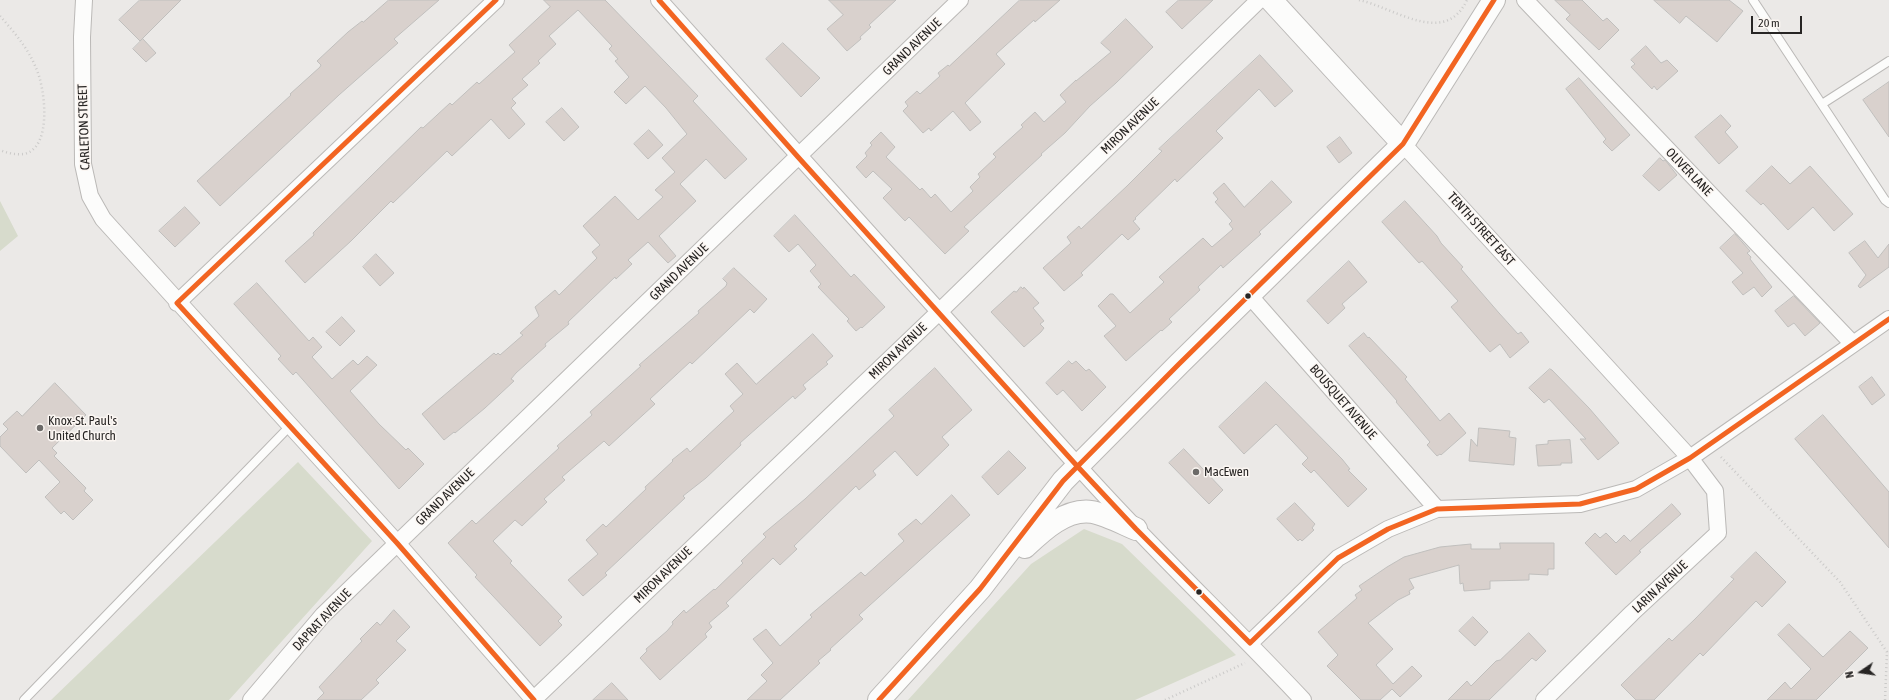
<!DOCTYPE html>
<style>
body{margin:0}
#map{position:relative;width:1889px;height:700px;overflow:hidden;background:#ebe9e7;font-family:"Asap Condensed",sans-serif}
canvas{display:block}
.north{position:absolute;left:1841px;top:652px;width:40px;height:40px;-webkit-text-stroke:3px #fbf6f2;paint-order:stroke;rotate:257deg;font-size:11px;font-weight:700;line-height:16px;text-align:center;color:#272524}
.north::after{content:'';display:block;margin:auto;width:14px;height:18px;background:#272524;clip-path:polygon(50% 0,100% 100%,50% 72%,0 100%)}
.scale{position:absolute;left:1751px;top:16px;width:51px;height:18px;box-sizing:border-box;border:2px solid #272524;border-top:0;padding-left:5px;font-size:12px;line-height:14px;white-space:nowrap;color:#272524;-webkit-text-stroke:3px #fbf6f2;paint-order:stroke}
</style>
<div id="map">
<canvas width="1889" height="700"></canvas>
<div class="north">N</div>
<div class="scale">20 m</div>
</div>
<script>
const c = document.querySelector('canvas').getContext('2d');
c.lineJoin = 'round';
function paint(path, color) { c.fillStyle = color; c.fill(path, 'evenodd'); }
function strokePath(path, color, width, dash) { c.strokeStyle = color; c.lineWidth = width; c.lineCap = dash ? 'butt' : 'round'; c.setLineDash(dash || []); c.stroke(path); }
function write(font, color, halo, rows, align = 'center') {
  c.font = font + ' "Asap Condensed",sans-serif'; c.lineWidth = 3; c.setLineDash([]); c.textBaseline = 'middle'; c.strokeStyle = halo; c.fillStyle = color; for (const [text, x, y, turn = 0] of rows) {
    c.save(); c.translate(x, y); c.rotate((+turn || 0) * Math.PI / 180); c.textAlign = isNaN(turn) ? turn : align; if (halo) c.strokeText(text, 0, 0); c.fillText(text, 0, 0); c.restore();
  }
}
const green = new Path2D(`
 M 0,201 L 18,236 L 0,251 Z
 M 298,462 L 372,541 L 229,700 L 51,700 Z
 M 1084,529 L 1122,544 L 1236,655 L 1135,700 L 908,700 L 1031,564 Z`);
const building = new Path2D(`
 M 140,0 L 181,0 L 140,41 L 119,20 Z
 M 389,0 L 439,0 L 394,39 L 398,43 L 339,95 L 220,206 L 197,181 L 291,95 L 290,94 L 320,67 L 321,65 L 317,61 L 348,32 L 362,21 L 363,22 Z
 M 544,0 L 605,0 L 698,96 L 693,101 L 747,159 L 725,179 L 706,159 L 680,184 L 696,201 L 659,236 L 676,256 L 668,263 L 648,242 L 628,260 L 632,264 L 616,279 L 615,277 L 568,322 L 569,324 L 545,344 L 546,346 L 516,373 L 511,379 L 514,381 L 485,408 L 455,433 L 454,432 L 444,440 L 422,414 L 494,353 L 496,355 L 498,353 L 500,355 L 523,335 L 520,333 L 539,316 L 535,307 L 555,290 L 559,295 L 597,258 L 592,252 L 600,245 L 583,226 L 615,196 L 638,220 L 663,197 L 655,190 L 675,172 L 662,158 L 687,134 L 666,108 L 645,86 L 626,104 L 614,92 L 629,77 L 615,61 L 618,59 L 609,49 L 612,46 L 578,10 L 549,36 L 556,44 L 538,61 L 540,63 L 522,79 L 528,85 L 512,99 L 516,103 L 511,108 L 525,124 L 509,139 L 491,119 L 452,156 L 447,151 L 393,203 L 391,201 L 351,241 L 305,283 L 285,261 L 314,235 L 313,233 L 320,226 L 421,127 L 423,128 L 450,103 L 452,105 L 477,82 L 479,84 L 515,52 L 509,45 L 550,7 Z
 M 829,0 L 896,0 L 869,25 L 871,27 L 860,37 L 861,39 L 847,51 L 827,29 L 843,15 Z
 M 1020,0 L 1060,0 L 1035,22 L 1034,20 L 996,54 L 1005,64 L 965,103 L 981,122 L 970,131 L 953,111 L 931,131 L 929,128 L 923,133 L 903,111 L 908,106 L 905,102 L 917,91 L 920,94 L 940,76 L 938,73 L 948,65 L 949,66 Z
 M 1179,0 L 1213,0 L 1182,29 L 1166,12 Z
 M 1555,0 L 1582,0 L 1603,21 L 1607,18 L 1619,30 L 1599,50 L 1566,19 L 1570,15 Z
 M 1654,0 L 1729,0 L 1743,11 L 1717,42 L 1686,16 L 1680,23 Z
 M 1126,19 L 1153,47 L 1116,83 L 1090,106 L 1065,133 L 1041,154 L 1042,155 L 964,227 L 969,231 L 945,254 L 909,217 L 905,221 L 883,198 L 892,189 L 873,171 L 866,178 L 856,167 L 867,156 L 865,153 L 872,145 L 870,143 L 881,132 L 895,147 L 886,157 L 920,190 L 922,188 L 931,198 L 935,194 L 951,212 L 973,191 L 970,187 L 980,177 L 978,174 L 996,157 L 993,154 L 1023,127 L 1021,125 L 1035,112 L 1044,122 L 1066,102 L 1060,95 L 1076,80 L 1076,81 L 1111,52 L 1101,43 Z
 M 143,39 L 156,53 L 146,62 L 133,49 Z
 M 783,43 L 820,78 L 801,97 L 766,59 Z
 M 1646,46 L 1661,63 L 1667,60 L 1678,71 L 1657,90 L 1654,86 L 1652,89 L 1631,67 L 1635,64 L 1631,60 Z
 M 1260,55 L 1293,91 L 1275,107 L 1259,89 L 1216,131 L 1223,138 L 1177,182 L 1175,179 L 1135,218 L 1136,219 L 1133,221 L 1140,229 L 1128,240 L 1122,234 L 1081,273 L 1083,275 L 1064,291 L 1043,268 L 1071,243 L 1067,237 L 1079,226 L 1081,229 L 1127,186 L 1162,151 L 1159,149 Z
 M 1579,78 L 1630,135 L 1612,151 L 1603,142 L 1606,139 L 1566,89 Z
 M 1889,82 L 1889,137 L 1863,100 Z
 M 562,108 L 579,127 L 564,141 L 546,122 Z
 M 1721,115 L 1731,126 L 1725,132 L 1738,147 L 1719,164 L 1695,137 Z
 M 649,130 L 663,145 L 648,159 L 634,144 Z
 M 1340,137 L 1352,153 L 1339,163 L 1327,147 Z
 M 1660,158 L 1663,161 L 1665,160 L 1677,175 L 1659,191 L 1643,176 Z
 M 1772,166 L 1790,184 L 1810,166 L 1853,214 L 1834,231 L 1813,207 L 1788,230 L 1763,203 L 1761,205 L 1746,191 Z
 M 1272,181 L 1292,202 L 1259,232 L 1261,234 L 1223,268 L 1221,265 L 1198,287 L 1200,290 L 1169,319 L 1172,322 L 1162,331 L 1161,330 L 1126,361 L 1104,336 L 1116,326 L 1098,306 L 1110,294 L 1113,294 L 1130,313 L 1164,282 L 1159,277 L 1203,238 L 1212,247 L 1233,229 L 1229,224 L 1232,221 L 1215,202 L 1218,199 L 1213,193 L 1224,183 L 1244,207 Z
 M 1405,201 L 1437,236 L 1441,243 L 1463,267 L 1461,269 L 1499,313 L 1518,334 L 1521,332 L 1529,342 L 1510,358 L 1500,344 L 1490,352 L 1451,307 L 1458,301 L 1422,261 L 1419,263 L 1382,222 Z
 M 185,207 L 200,223 L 175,247 L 159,231 Z
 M 795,215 L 851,277 L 854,274 L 885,307 L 862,328 L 861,327 L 856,331 L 847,321 L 849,319 L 818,287 L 821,284 L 810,271 L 816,265 L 798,244 L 789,252 L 774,236 Z
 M 1735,234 L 1750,251 L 1747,253 L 1751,257 L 1750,259 L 1772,287 L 1762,297 L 1754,287 L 1743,295 L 1732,282 L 1743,273 L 1720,248 Z
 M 1865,241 L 1878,258 L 1889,244 L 1889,267 L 1860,288 L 1858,286 L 1866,275 L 1849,253 Z
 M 376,254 L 394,273 L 380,286 L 363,267 Z
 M 1349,261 L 1367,282 L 1342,304 L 1345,308 L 1328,324 L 1307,301 Z
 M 734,268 L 767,299 L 754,313 L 750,309 L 692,364 L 690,362 L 650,399 L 655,404 L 609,446 L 604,441 L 562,477 L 565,480 L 544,499 L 547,502 L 522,526 L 515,520 L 493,541 L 512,561 L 510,563 L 562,617 L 558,621 L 562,625 L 540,646 L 475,577 L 477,575 L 448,543 L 472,520 L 476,524 L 488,513 L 559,448 L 557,446 L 592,415 L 590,412 L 641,366 L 639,365 L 699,313 L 698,311 L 726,286 L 727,283 L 723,279 Z
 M 257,283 L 309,341 L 313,337 L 322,347 L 312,357 L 332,379 L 353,360 L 358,365 L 367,356 L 377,365 L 350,391 L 379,424 L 406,450 L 408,448 L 424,464 L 399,489 L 296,372 L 293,375 L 278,359 L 281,356 L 234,304 Z
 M 1021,287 L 1023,289 L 1024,287 L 1039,303 L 1033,308 L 1044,321 L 1040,324 L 1044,328 L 1041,332 L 1024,347 L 991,312 L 1014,291 L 1016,292 Z
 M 1794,296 L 1820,323 L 1805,336 L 1794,323 L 1788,327 L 1775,311 Z
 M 342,317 L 355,331 L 340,346 L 326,332 Z
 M 1364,333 L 1368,338 L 1369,337 L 1407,377 L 1405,379 L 1440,421 L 1449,413 L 1466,433 L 1441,455 L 1440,454 L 1437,456 L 1427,445 L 1430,442 L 1396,402 L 1397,401 L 1349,346 Z
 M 813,334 L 833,356 L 826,362 L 828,364 L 803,385 L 806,389 L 795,399 L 793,396 L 740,443 L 741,445 L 706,478 L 683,496 L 685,498 L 605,573 L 607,575 L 583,596 L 568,580 L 598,554 L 586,540 L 603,524 L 606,527 L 646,489 L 645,487 L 673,461 L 672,460 L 687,448 L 690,452 L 734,411 L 730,406 L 743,394 L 725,374 L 737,363 L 756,384 Z
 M 1069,361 L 1072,364 L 1076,361 L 1086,371 L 1089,369 L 1106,387 L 1082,411 L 1063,390 L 1057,395 L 1046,383 Z
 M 935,368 L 972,410 L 942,437 L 949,445 L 917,476 L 895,451 L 873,471 L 876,475 L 859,490 L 856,486 L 794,546 L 797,549 L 780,565 L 773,558 L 726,603 L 729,606 L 709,623 L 712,627 L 705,634 L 707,637 L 660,680 L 640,658 L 647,651 L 646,649 L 667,631 L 673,624 L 672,622 L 684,610 L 686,613 L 714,589 L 715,590 L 743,563 L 741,561 L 766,537 L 763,534 L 805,499 L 894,416 L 889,410 Z
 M 1550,369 L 1552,370 L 1589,408 L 1619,443 L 1598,460 L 1580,439 L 1586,439 L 1549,399 L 1544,403 L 1529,388 Z
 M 1872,377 L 1885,395 L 1872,405 L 1859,387 Z
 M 1266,382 L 1342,459 L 1350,469 L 1348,470 L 1367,489 L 1348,507 L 1314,470 L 1311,473 L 1302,464 L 1308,458 L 1276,424 L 1244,454 L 1219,427 Z
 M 55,383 L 86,415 L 52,448 L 57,453 L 54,456 L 86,488 L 84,491 L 93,500 L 73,520 L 64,511 L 61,514 L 45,497 L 60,482 L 39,460 L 26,473 L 0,446 L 0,437 L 8,429 L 3,424 L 17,411 L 22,416 Z
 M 1823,415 L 1889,492 L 1889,548 L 1795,439 Z
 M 1479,428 L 1510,431 L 1509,437 L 1516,438 L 1514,465 L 1469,461 L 1471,439 L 1477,446 Z
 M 1570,440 L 1572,463 L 1561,463 L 1561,465 L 1538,466 L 1536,445 L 1548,444 L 1548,441 Z
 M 1184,449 L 1223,490 L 1209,504 L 1169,463 Z
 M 1009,451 L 1026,468 L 998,495 L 982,477 Z
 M 952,495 L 970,515 L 859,615 L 863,619 L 830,649 L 831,650 L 818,661 L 820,663 L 780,700 L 747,700 L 767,681 L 761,675 L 773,663 L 753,639 L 766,629 L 780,646 L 812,617 L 810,615 L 861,572 L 865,576 L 904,541 L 898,534 L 916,519 L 921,524 Z
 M 1295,503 L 1315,524 L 1312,528 L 1314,530 L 1302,541 L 1300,539 L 1298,541 L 1277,519 Z
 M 1672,504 L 1681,514 L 1639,551 L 1641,552 L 1616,575 L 1585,543 L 1595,533 L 1600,538 L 1606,533 L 1616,543 L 1624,535 L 1630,541 Z
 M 1500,543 L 1554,543 L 1554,569 L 1548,569 L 1548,575 L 1529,574 L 1529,580 L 1490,581 L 1490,589 L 1464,591 L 1463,583 L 1460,584 L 1459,565 L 1409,579 L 1414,588 L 1409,591 L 1410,594 L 1398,600 L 1368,623 L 1393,649 L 1376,665 L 1393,684 L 1412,666 L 1422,676 L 1400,697 L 1392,689 L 1380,700 L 1361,700 L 1327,666 L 1338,655 L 1318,632 L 1357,598 L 1355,595 L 1362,590 L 1359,586 L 1387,567 L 1404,557 L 1440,547 L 1471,544 L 1471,549 L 1500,549 Z
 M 1756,552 L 1786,582 L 1762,607 L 1756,601 L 1703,656 L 1700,653 L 1654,700 L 1636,700 L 1621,685 L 1669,638 L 1672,641 L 1695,619 L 1734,579 L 1731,577 Z
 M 394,610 L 410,627 L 396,641 L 406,650 L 376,680 L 379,683 L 361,700 L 317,700 L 324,693 L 319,687 L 362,641 L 360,639 L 377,622 L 380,625 Z
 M 1473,617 L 1488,632 L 1475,646 L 1459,631 Z
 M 1789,624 L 1823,657 L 1850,631 L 1868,648 L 1816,700 L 1767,700 L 1785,682 L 1791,689 L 1811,669 L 1778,635 Z
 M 1529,633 L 1546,651 L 1536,661 L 1532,658 L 1489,700 L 1448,700 L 1467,681 L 1471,686 L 1496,661 L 1500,660 Z
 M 612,683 L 628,700 L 593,700 Z`);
const path = new Path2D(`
 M 1359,0 C 1395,8 1445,47 1467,0
 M 0,16 C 14,32 28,48 36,68 C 45,87 53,148 24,154 C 16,155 7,153 0,150
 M 1721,457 L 1840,582 L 1887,652 L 1885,700
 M 1165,700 L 1245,663`);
const lane = new Path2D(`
 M 1753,0 L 1885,200 L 1889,203
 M 1822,104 L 1889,61
 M 24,700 L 290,426`);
const street = new Path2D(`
 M 84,0 L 82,37 L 83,164 L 90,196 L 103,219 L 397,543 L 534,700
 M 659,0 C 798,156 939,310 1078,466 C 1150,547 1229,621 1303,700
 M 1525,0 L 1853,344
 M 1403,144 L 1690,458 L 1715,491 L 1718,533 L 1632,613 L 1544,700
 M 1249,295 L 1437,509
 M 177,303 L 496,0
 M 1250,643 L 1338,558 L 1388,529 L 1437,509 L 1580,504 L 1636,489 L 1690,458 L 1889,319
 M 251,700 L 323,615 L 960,0
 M 533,700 L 939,312 L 1259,0`);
const secondary = new Path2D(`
 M 1271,0 L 1403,144
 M 1025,547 C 1042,531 1066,508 1092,512 C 1104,514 1124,524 1136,529
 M 879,700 L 980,589 L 1063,481 L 1179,364 L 1403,144 L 1494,0`);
const bus1 = new Path2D(`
 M 496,0 L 177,303 L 397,543 L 534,700
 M 659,0 L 798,157 L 1078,467 L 1136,529 L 1250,643 L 1338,558 L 1388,529 L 1437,509 L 1580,504 L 1636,489 L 1690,458 L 1889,319
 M 879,700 L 980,589 L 1063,481 L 1179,364 L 1403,144 L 1494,0`);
const markers = [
 [1248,296,3.5,"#272524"],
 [40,428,4,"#6c6a68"],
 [1196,472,4,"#6c6a68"],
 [1199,592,3.5,"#272524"]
];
const streetNames = [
 ["GRAND AVENUE",912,47,-44],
 ["MIRON AVENUE",1130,126,-44],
 ["CARLETON STREET",84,127,-92],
 ["OLIVER LANE",1689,172,46],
 ["TENTH STREET EAST",1481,229,48],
 ["GRAND AVENUE",679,272,-44],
 ["MIRON AVENUE",898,351,-44],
 ["BOUSQUET AVENUE",1343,402,49],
 ["GRAND AVENUE",445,497,-44],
 ["MIRON AVENUE",663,575,-44],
 ["LARIN AVENUE",1660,587,-43],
 ["DAPRAT AVENUE",322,620,-47]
];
const poiNames = [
 ["Knox-St. Paul's",48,421],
 ["United Church",48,436],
 ["MacEwen",1204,472]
];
paint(green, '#d7dbcc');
paint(building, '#d9d1cd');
strokePath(building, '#c0bfbd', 1);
strokePath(lane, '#bbb9b7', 10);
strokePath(street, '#bbb9b7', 18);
strokePath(secondary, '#bbb9b7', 24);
strokePath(path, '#cbcac9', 2.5, [1, 3]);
strokePath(lane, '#fcfcfb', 8);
strokePath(street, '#fcfcfb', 16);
strokePath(secondary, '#fcfcfb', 22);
strokePath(bus1, '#f26522', 5);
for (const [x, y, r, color] of markers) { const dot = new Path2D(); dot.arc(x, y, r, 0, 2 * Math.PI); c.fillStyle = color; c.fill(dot); strokePath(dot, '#fbf6f2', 1.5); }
write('13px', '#272524', '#fbf6f2', streetNames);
write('13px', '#272524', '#fbf6f2', poiNames, 'left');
</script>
